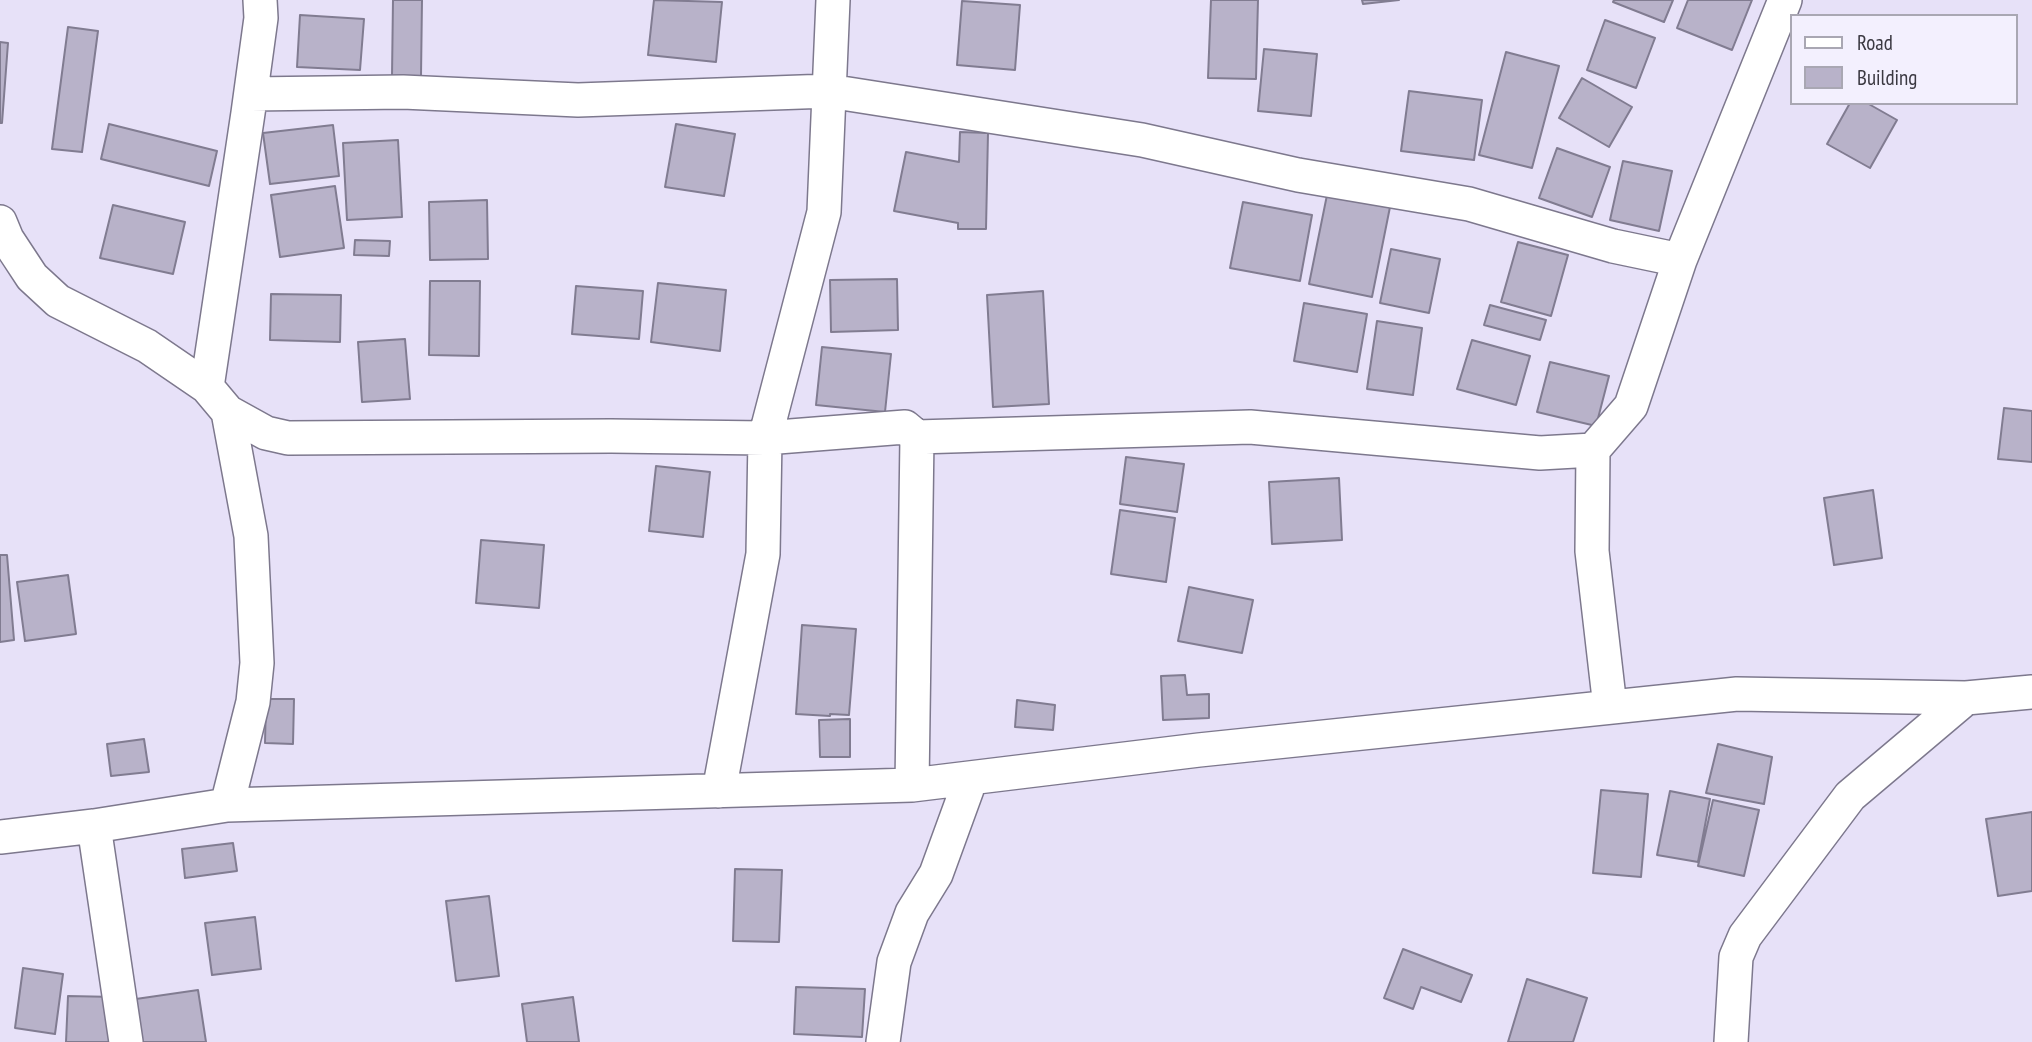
<!DOCTYPE html>
<style>
body{margin:0}
#map{position:relative;width:2032px;height:1042px;overflow:hidden;background:#e7e1f8;font-family:"PT Sans Narrow",sans-serif}
canvas{display:block}
.legend{position:absolute;left:1790px;top:14px;width:228px;height:91px;box-sizing:border-box;background:#f3f0fe;border:2px solid #a9a7b3;margin:0;padding:9px 12px;list-style:none;font-size:21px;color:#3b3942}
.legend li{display:flex;align-items:center;gap:14px;height:35px}
.legend b{width:35px;border:2px solid #a9a7b3}
</style>
<div id="map">
<canvas width="2032" height="1042"></canvas>
<ul class="legend">
<li><b style="height:9px;background:#fff"></b>Road</li>
<li><b style="height:19px;background:#b8b2c9"></b>Building</li>
</ul>
</div>
<script>
const c = document.querySelector('canvas').getContext('2d');
c.lineJoin = 'round';
function paint(path, color) { c.fillStyle = color; c.fill(path, 'evenodd'); }
function strokePath(path, color, width, dash) { c.strokeStyle = color; c.lineWidth = width; c.lineCap = dash ? 'butt' : 'round'; c.setLineDash(dash || []); c.stroke(path); }
const building = new Path2D(`
 M 393,0 L 422,0 L 421,76 L 392,76 Z
 M 654,0 L 722,2 L 716,62 L 648,55 Z
 M 1211,0 L 1258,0 L 1256,79 L 1208,78 Z
 M 1362,0 L 1399,0 L 1363,4 Z
 M 1614,0 L 1673,0 L 1664,22 L 1613,2 Z
 M 1688,0 L 1752,0 L 1732,50 L 1677,28 Z
 M 962,1 L 1020,5 L 1015,70 L 957,65 Z
 M 300,15 L 364,19 L 360,70 L 297,67 Z
 M 1605,20 L 1655,38 L 1636,88 L 1587,70 Z
 M 68,27 L 98,31 L 82,152 L 52,149 Z
 M 0,42 L 8,43 L 2,123 L 0,123 Z
 M 1264,49 L 1317,54 L 1311,116 L 1258,111 Z
 M 1506,52 L 1559,66 L 1532,168 L 1479,155 Z
 M 1582,78 L 1632,107 L 1609,147 L 1559,118 Z
 M 1409,91 L 1482,100 L 1474,160 L 1401,151 Z
 M 1850,103 L 1867,103 L 1897,120 L 1870,168 L 1827,144 Z
 M 109,124 L 217,151 L 209,186 L 101,159 Z
 M 676,124 L 735,134 L 724,196 L 665,187 Z
 M 333,125 L 339,176 L 270,184 L 263,133 Z
 M 960,132 L 988,133 L 986,229 L 958,229 L 958,223 L 894,211 L 906,152 L 959,162 Z
 M 398,140 L 402,217 L 347,220 L 343,143 Z
 M 1557,148 L 1610,167 L 1592,217 L 1539,198 Z
 M 1623,161 L 1672,171 L 1659,231 L 1610,220 Z
 M 335,186 L 344,248 L 280,257 L 271,195 Z
 M 1327,195 L 1390,207 L 1372,297 L 1309,284 Z
 M 487,200 L 488,259 L 430,260 L 429,202 Z
 M 1243,202 L 1312,215 L 1300,281 L 1230,268 Z
 M 113,205 L 185,222 L 173,274 L 100,258 Z
 M 355,240 L 390,241 L 389,256 L 354,255 Z
 M 1518,242 L 1568,255 L 1551,316 L 1501,302 Z
 M 1391,249 L 1440,259 L 1429,313 L 1380,303 Z
 M 897,279 L 898,330 L 831,332 L 830,280 Z
 M 430,281 L 480,281 L 479,356 L 429,355 Z
 M 658,283 L 726,290 L 720,351 L 651,342 Z
 M 576,286 L 643,291 L 639,339 L 572,334 Z
 M 1043,291 L 1049,404 L 993,407 L 987,295 Z
 M 271,294 L 341,295 L 340,342 L 270,340 Z
 M 1304,303 L 1367,314 L 1357,372 L 1294,361 Z
 M 1490,305 L 1546,320 L 1540,340 L 1484,325 Z
 M 1377,321 L 1422,328 L 1413,395 L 1367,389 Z
 M 405,339 L 410,399 L 362,402 L 358,342 Z
 M 1472,340 L 1530,356 L 1516,405 L 1457,389 Z
 M 822,347 L 891,354 L 885,412 L 816,405 Z
 M 1550,362 L 1609,376 L 1596,426 L 1537,412 Z
 M 2004,408 L 2032,411 L 2032,462 L 1998,459 Z
 M 1126,457 L 1184,464 L 1177,512 L 1120,504 Z
 M 656,466 L 710,472 L 703,537 L 649,531 Z
 M 1339,478 L 1342,540 L 1272,544 L 1269,482 Z
 M 1873,490 L 1882,558 L 1834,565 L 1824,498 Z
 M 1120,510 L 1175,518 L 1166,582 L 1111,574 Z
 M 481,540 L 544,545 L 539,608 L 476,603 Z
 M 0,555 L 7,555 L 14,640 L 0,642 Z
 M 68,575 L 76,634 L 25,641 L 17,582 Z
 M 1189,587 L 1253,600 L 1242,653 L 1178,641 Z
 M 802,625 L 856,629 L 849,715 L 830,714 L 830,716 L 796,714 Z
 M 1185,675 L 1187,695 L 1209,694 L 1209,718 L 1163,720 L 1161,676 Z
 M 266,699 L 294,699 L 293,744 L 265,743 Z
 M 1017,700 L 1055,705 L 1053,730 L 1015,727 Z
 M 850,719 L 850,757 L 820,757 L 819,720 Z
 M 144,739 L 149,772 L 111,776 L 107,744 Z
 M 1718,744 L 1772,757 L 1764,804 L 1706,793 Z
 M 1601,790 L 1648,794 L 1641,877 L 1593,873 Z
 M 1670,791 L 1710,799 L 1698,862 L 1657,855 Z
 M 1713,800 L 1759,810 L 1744,876 L 1698,866 Z
 M 2032,812 L 2032,891 L 1998,896 L 1986,819 Z
 M 233,843 L 237,871 L 185,878 L 182,849 Z
 M 735,869 L 782,870 L 779,942 L 733,941 Z
 M 489,896 L 499,976 L 456,981 L 446,901 Z
 M 255,917 L 261,969 L 212,975 L 205,923 Z
 M 1403,949 L 1472,975 L 1461,1002 L 1421,987 L 1413,1009 L 1384,998 Z
 M 23,968 L 63,974 L 55,1034 L 15,1028 Z
 M 1527,979 L 1587,998 L 1573,1042 L 1508,1042 Z
 M 796,987 L 865,989 L 862,1037 L 794,1034 Z
 M 198,990 L 206,1042 L 135,1042 L 129,1000 Z
 M 68,996 L 116,997 L 114,1042 L 66,1042 Z
 M 573,997 L 579,1042 L 527,1042 L 522,1004 Z`);
const minor = new Path2D(`
 M 251,94 L 403,92 L 578,100 L 829,91 L 1142,140 L 1298,175 L 1469,204 L 1613,246 L 1680,260
 M 0,222 L 7,239 L 32,277 L 58,301 L 147,346 L 207,387
 M 228,412 L 266,433 L 288,438 L 611,436 L 765,438 L 905,427 L 917,437 L 912,785
 M 917,437 L 1250,427 L 1540,453 L 1593,450
 M 1610,707 L 1592,551 L 1593,450 L 1631,406 L 1680,260 L 1785,0
 M 719,791 L 763,554 L 765,438 L 824,212 L 833,0
 M 227,805 L 253,702 L 257,663 L 251,536 L 228,412 L 207,387 L 248,113 L 261,18 L 260,0
 M 94,826 L 126,1042
 M 0,837 L 94,826 L 227,805 L 912,785 L 1199,750 L 1737,694 L 1966,698 L 2032,692
 M 883,1042 L 894,962 L 912,913 L 936,874 L 971,778
 M 1731,1042 L 1736,957 L 1745,936 L 1850,796 L 1966,698`);
paint(building, '#b8b2c9');
strokePath(building, '#817c91', 2);
strokePath(minor, '#7d788d', 36);
strokePath(minor, '#fff', 33);
</script>
